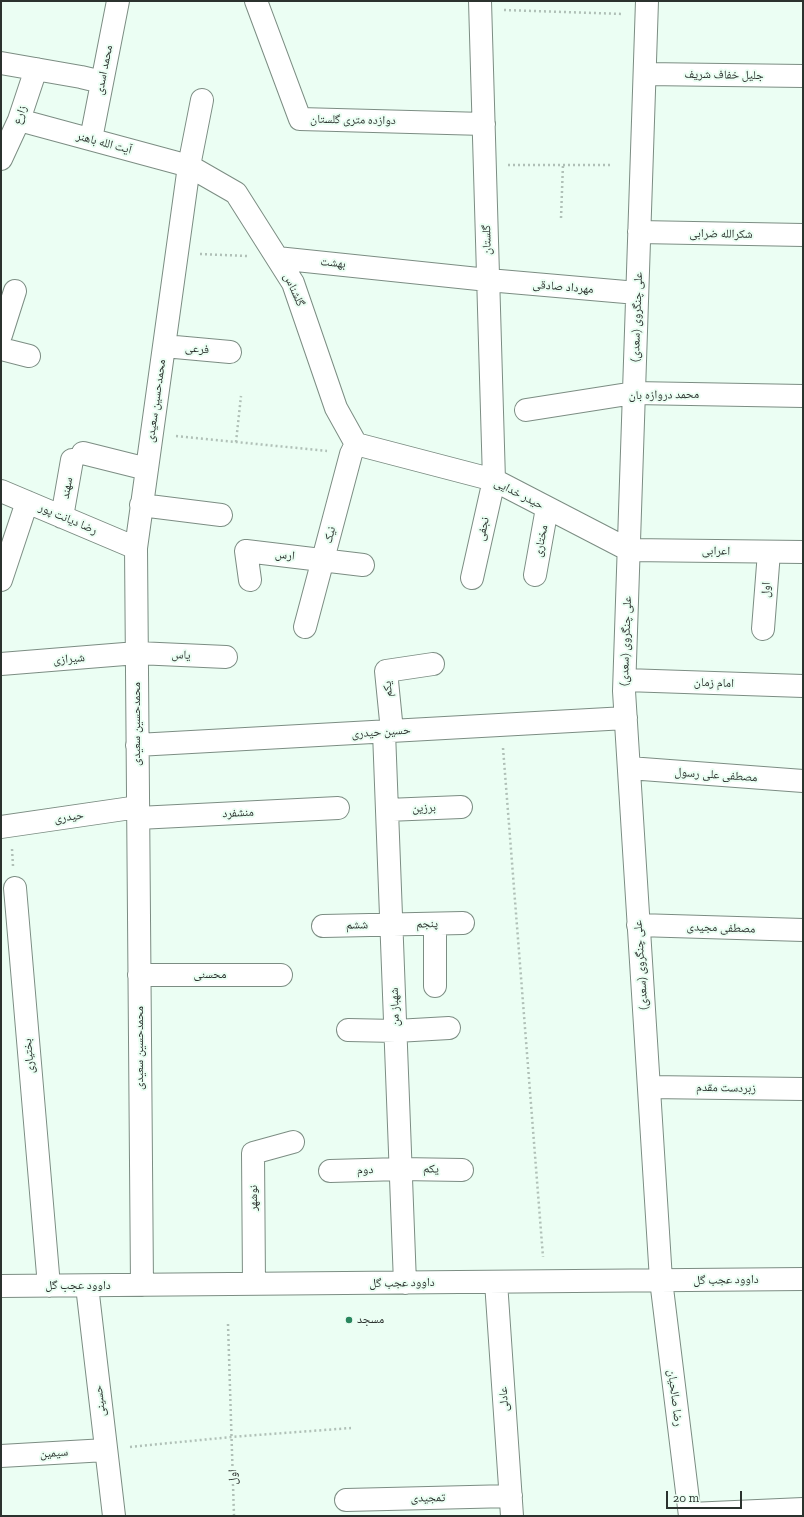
<!DOCTYPE html>
<meta charset="utf-8">
<style>
body{margin:0}
#map{position:relative;width:804px;height:1517px;overflow:hidden;background:#ebfef3;font-family:"Zilla Slab",serif}
canvas{display:block}
.frame{position:absolute;inset:0;border:2px solid #2b322e;pointer-events:none}
.scale{position:absolute;left:666px;top:1491px;width:76px;height:18px;box-sizing:border-box;border:2px solid #2b322e;border-top:0;padding-left:5px;font-size:12px;line-height:14px;white-space:nowrap;color:#2b322e;-webkit-text-stroke:3px #ebfef3;paint-order:stroke}
</style>
<div id="map">
<canvas width="804" height="1517"></canvas>
<div class="frame"></div>
<div class="scale">20 m</div>
</div>
<script>
const c = document.querySelector('canvas').getContext('2d');
c.lineJoin = 'round';
function strokePath(path, color, width, dash) { c.strokeStyle = color; c.lineWidth = width; c.lineCap = dash ? 'butt' : 'round'; c.setLineDash(dash || []); c.stroke(path); }
function write(font, color, halo, rows, align = 'center') {
  c.font = font + ' "Zilla Slab","Noto Naskh Arabic",serif'; c.lineWidth = 4; c.setLineDash([]); c.textBaseline = 'middle'; c.strokeStyle = halo; c.fillStyle = color; for (const [text, x, y, turn = 0] of rows) {
    c.save(); c.translate(x, y); c.rotate((+turn || 0) * Math.PI / 180); c.textAlign = isNaN(turn) ? turn : align; if (halo) c.strokeText(text, 0, 0); c.fillText(text, 0, 0); c.restore();
  }
}
const path = new Path2D(`
 M 504,10 L 623,14
 M 508,165 L 613,165
 M 561,218 L 563,164
 M 200,254 L 247,256
 M 176,436 L 327,451
 M 236,442 L 241,396
 M 503,748 L 543,1257
 M 12,849 L 13,866
 M 228,1324 L 234,1516
 M 130,1447 L 231,1437 L 351,1428`);
const minor = new Path2D(`
 M 256,1 L 300,119 L 484,124
 M 647,1 L 624,691 L 661,1280 L 690,1516
 M 1,63 L 81,77 L 102,82
 M 645,74 L 803,76
 M 19,120 L 189,166 L 236,193 L 293,283 L 336,408 L 356,444
 M 91,139 L 118,1
 M 1,159 L 19,120 L 36,69
 M 639,232 L 803,235
 M 277,258 L 488,280 L 637,293
 M 1,335 L 15,291
 M 164,346 L 230,352
 M 1,349 L 29,356
 M 526,410 L 634,393 L 803,396
 M 356,444 L 494,480 L 629,550 L 803,552
 M 83,453 L 147,469
 M 1,491 L 136,548
 M 141,505 L 221,515
 M 62,517 L 72,460
 M 535,575 L 547,508
 M 472,578 L 494,480 L 480,1
 M 1,580 L 27,502
 M 250,580 L 246,551 L 363,565
 M 305,627 L 351,454 L 356,444
 M 763,629 L 769,552
 M 1,664 L 137,653 L 226,657
 M 625,680 L 803,686
 M 392,731 L 386,671 L 433,664
 M 384,732 L 405,1283
 M 137,745 L 626,718
 M 629,768 L 803,781
 M 387,810 L 461,807
 M 138,818 L 338,808
 M 1,827 L 138,807
 M 15,888 L 49,1286
 M 435,924 L 435,986
 M 638,925 L 803,930
 M 323,926 L 463,923
 M 139,975 L 281,975
 M 348,1030 L 396,1031 L 449,1028
 M 649,1087 L 803,1089
 M 330,1171 L 401,1169 L 462,1170
 M 496,1282 L 512,1516
 M 254,1284 L 253,1153 L 293,1142
 M 142,1285 L 136,548 L 189,166 L 202,100
 M 1,1286 L 803,1279
 M 87,1286 L 114,1516
 M 1,1456 L 106,1450
 M 346,1500 L 511,1496
 M 690,1514 L 803,1509`);
const markers = [
 [349,1320,4,"#29865d"]
];
const streetNames = [
 ["محمد اسدی",104,70,-79],
 ["جلیل خفاف شریف",724,75,1],
 ["زارع",20,115,-70],
 ["دوازده متری گلستان",353,120,1],
 ["آیت الله باهنر",104,143,15],
 ["شکرالله ضرابی",721,234,1],
 ["گلستان",487,240,-91],
 ["بهشت",333,263,6],
 ["مهرداد صادقی",563,287,5],
 ["گلشناس",294,290,66],
 ["علی چنگروی (سعدی)",637,317,-88],
 ["فرعی",197,349,5],
 ["محمد دروازه بان",664,395,-1],
 ["محمدحسین سعیدی",156,401,-82],
 ["سهند",67,488,-80],
 ["حیدر خدایی",519,494,27],
 ["رضا دیانت پور",68,519,23],
 ["نجفی",483,529,-77],
 ["نیک",330,535,-76],
 ["مختاری",541,541,-79],
 ["اعرابی",716,551,1],
 ["ارس",285,555,6],
 ["اول",766,590,-86],
 ["علی چنگروی (سعدی)",626,641,-88],
 ["یاس",181,655,3],
 ["شیرازی",69,659,-5],
 ["امام زمان",714,683,2],
 ["یکم",388,689,-95],
 ["محمدحسین سعیدی",137,724,-90],
 ["حسین حیدری",381,732,-4],
 ["مصطفی علی رسول",716,775,4],
 ["برزین",424,808,-2],
 ["منشفرد",238,813,-3],
 ["حیدری",69,817,-8],
 ["پنجم",427,924,-2],
 ["ششم",357,925,-1],
 ["مصطفی مجیدی",721,928,2],
 ["علی چنگروی (سعدی)",641,965,-94],
 ["محسنی",210,975],
 ["شهباز من",395,1007,-92],
 ["محمدحسین سعیدی",140,1048,-90],
 ["بختیاری",29,1056,-95],
 ["زبردست مقدم",726,1088,1],
 ["یکم",431,1169,1],
 ["دوم",365,1170,-2],
 ["نوشهر",254,1198,-90],
 ["داوود عجب گل",726,1280,-1],
 ["داوود عجب گل",402,1283,-1],
 ["داوود عجب گل",78,1286],
 ["رضا صالحیان",675,1398,83],
 ["عادلی",504,1399,-94],
 ["حسینی",100,1401,-97],
 ["سیمین",54,1453,-4],
 ["اول",233,1477,-92],
 ["تمجیدی",428,1498,-1]
];
const poiNames = [
 ["مسجد",357,1320]
];
strokePath(minor, '#7c8d83', 24);
strokePath(path, '#b0c0b7', 2.5, [2, 3]);
strokePath(minor, '#fff', 22);
for (const [x, y, r, color] of markers) { const dot = new Path2D(); dot.arc(x, y, r, 0, 2 * Math.PI); c.fillStyle = color; c.fill(dot); strokePath(dot, '#ebfef3', 1.5); }
write('12px', '#2b322e', '#ebfef3', streetNames);
write('12px', '#2b322e', '#ebfef3', poiNames, 'left');
</script>
